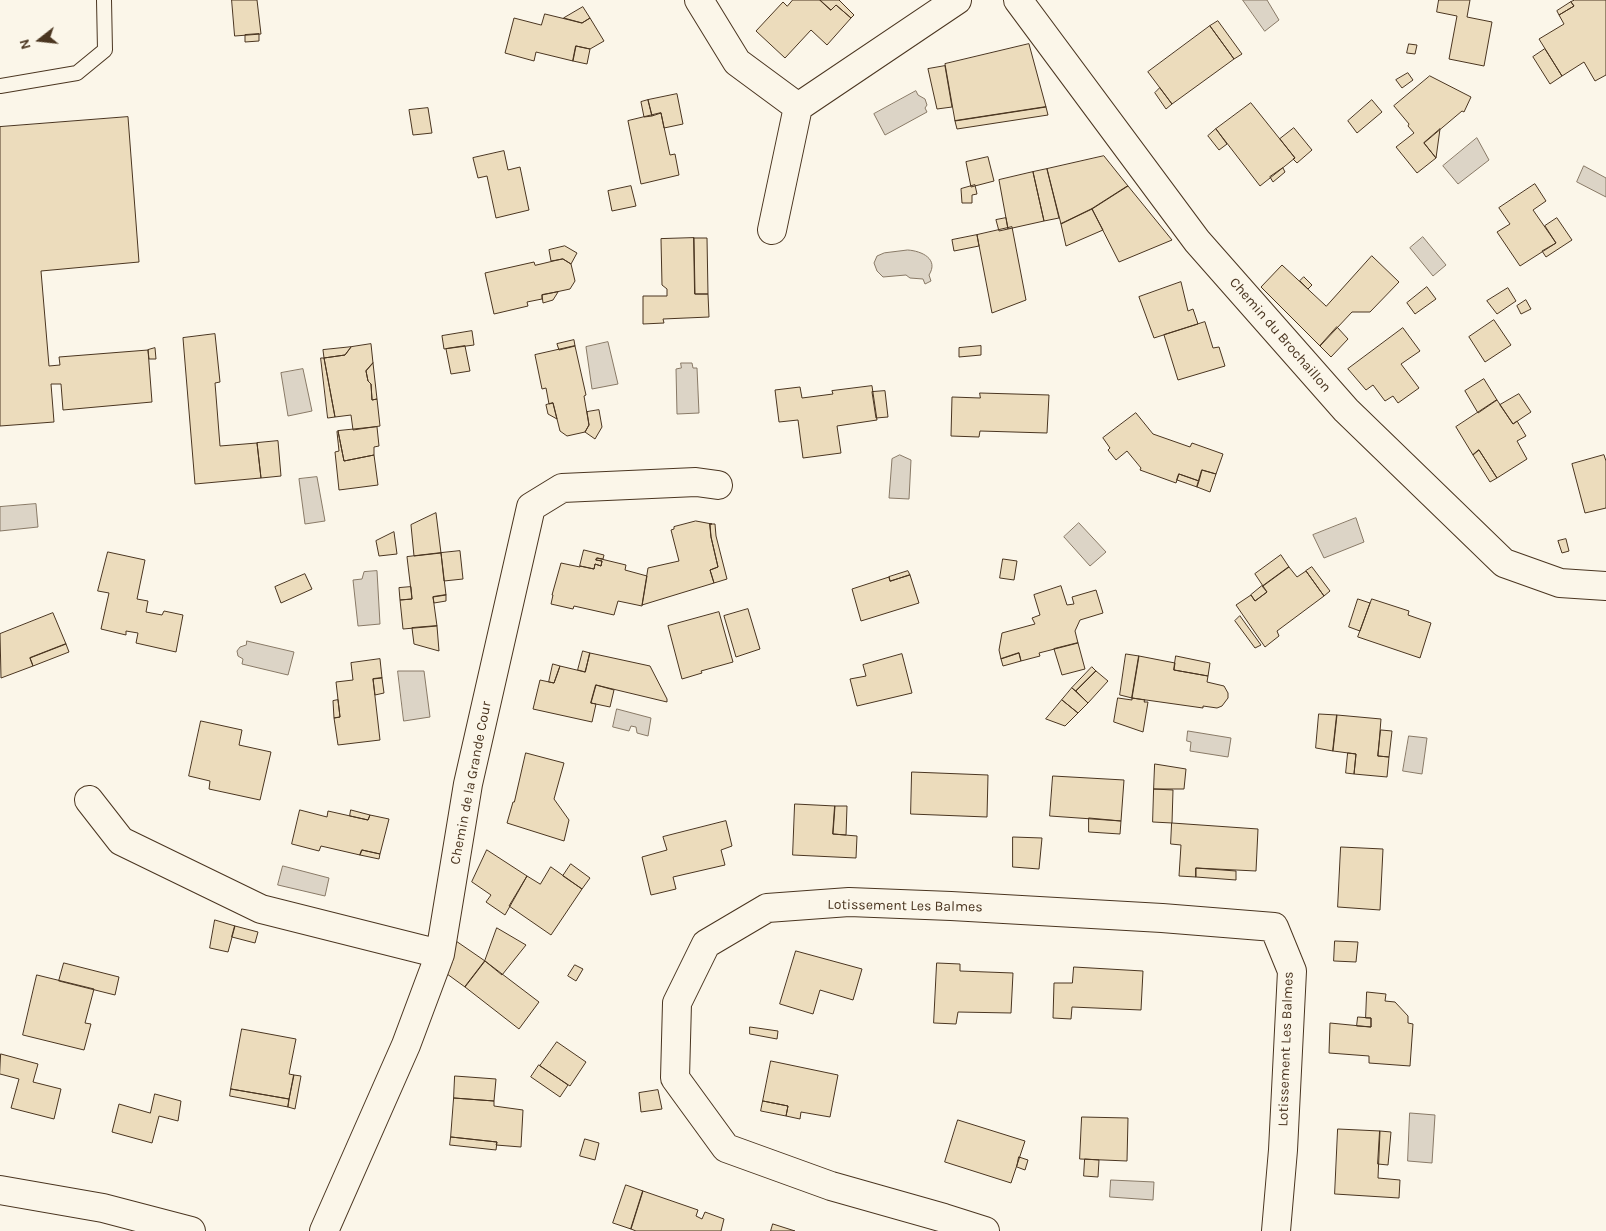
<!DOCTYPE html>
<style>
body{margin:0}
#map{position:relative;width:1606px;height:1231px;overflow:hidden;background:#fbf6e9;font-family:Karla,sans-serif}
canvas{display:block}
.north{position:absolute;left:15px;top:15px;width:50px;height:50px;-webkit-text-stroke:4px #fbf6e9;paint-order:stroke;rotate:254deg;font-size:14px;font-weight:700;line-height:20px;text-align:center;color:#4a3520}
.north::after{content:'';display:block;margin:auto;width:18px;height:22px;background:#4a3520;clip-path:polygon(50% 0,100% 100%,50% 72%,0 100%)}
</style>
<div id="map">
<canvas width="1606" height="1231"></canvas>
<div class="north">N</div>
</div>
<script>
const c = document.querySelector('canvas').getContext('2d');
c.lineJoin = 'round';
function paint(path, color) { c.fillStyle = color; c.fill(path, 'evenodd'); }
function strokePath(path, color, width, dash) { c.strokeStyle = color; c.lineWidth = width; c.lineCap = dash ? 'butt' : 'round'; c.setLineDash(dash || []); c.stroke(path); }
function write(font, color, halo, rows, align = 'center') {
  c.font = font + ' Karla,sans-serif'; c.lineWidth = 4; c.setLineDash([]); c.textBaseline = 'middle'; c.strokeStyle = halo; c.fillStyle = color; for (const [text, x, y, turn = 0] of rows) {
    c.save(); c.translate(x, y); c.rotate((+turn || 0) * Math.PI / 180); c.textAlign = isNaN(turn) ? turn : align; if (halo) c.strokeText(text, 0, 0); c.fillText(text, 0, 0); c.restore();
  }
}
const water = new Path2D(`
 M 1243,0 L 1267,0 L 1279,20 L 1265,31 Z
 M 916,91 L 918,95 L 925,99 L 927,105 L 925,108 L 927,112 L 885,135 L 874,114 Z
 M 1477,138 L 1489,160 L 1458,184 L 1443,166 Z
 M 1584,166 L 1606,178 L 1606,197 L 1577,182 Z
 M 1423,237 L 1446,265 L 1433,276 L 1410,248 Z
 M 908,250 C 922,251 939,259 929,275 L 931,281 L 925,284 L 923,279 L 910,278 L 906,275 L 883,277 L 877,271 L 874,263 L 877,256 L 884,253 Z
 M 608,342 L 618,384 L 592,389 L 586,347 Z
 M 681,363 L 692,363 L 693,368 L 697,368 L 699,413 L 677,414 L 676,369 L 681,368 Z
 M 303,369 L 312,411 L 288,416 L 281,373 Z
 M 900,455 L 911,460 L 909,499 L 889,498 L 892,459 Z
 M 317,477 L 325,521 L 305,524 L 299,479 Z
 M 36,504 L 38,527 L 0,531 L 0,507 Z
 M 1356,518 L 1364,542 L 1324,558 L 1313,535 Z
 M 1079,523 L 1106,552 L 1090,566 L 1064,537 Z
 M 377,571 L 380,624 L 358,626 L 353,580 L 362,579 L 364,572 Z
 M 247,641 L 294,652 L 288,675 L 242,664 L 243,659 L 238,656 L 237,651 L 240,647 L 246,645 Z
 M 398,671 L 424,671 L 430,717 L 404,721 Z
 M 617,709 L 651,718 L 648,736 L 637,733 L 636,727 L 631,726 L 629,731 L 613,727 Z
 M 1188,731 L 1231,738 L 1228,757 L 1190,751 L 1191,742 L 1187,741 Z
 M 1409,736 L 1427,738 L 1422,774 L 1403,771 Z
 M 283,866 L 329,878 L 325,896 L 278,885 Z
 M 1410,1113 L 1435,1115 L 1432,1163 L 1408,1161 Z
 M 1111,1180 L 1154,1182 L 1153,1200 L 1110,1197 Z`);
const building = new Path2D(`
 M 232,0 L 257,0 L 261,34 L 235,36 Z
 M 793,0 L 820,0 L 831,10 L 836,5 L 851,18 L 827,45 L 811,30 L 785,58 L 756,31 L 783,2 L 787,6 Z
 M 820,0 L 839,0 L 854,15 L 851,18 L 836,5 L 831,10 Z
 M 1439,0 L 1470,0 L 1467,17 L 1492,22 L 1484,66 L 1449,59 L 1457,16 L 1437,12 Z
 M 1575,0 L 1606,0 L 1606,75 L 1595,81 L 1584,62 L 1562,76 L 1539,39 L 1564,24 L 1559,15 L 1574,6 L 1571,2 Z
 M 1571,2 L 1574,6 L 1559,15 L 1557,11 Z
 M 583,7 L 590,18 L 582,23 L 564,18 Z
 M 545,14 L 582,23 L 590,18 L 604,41 L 590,49 L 576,46 L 573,61 L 536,52 L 534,61 L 505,53 L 514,18 L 541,25 Z
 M 1218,21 L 1242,54 L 1234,59 L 1210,26 Z
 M 1210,26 L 1234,59 L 1172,104 L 1148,72 Z
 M 259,34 L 259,41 L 245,42 L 245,35 Z
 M 1029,44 L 1046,107 L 955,121 L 945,64 Z
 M 1409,44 L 1417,45 L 1415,54 L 1407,53 Z
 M 576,46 L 590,49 L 587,64 L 573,61 Z
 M 1545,49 L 1562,76 L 1550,84 L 1533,57 Z
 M 945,66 L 952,107 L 937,109 L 928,69 Z
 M 1408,73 L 1413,80 L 1402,88 L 1396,80 Z
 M 1430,76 L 1471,97 L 1464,112 L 1462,111 L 1424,143 L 1436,158 L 1417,173 L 1396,147 L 1414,133 L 1408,126 L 1409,124 L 1394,106 Z
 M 1160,88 L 1172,104 L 1166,109 L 1155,93 Z
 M 677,94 L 683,124 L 664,128 L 661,113 L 652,116 L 648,100 Z
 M 648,100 L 652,116 L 644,117 L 641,102 Z
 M 1372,100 L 1382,112 L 1357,133 L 1348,121 Z
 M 1251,103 L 1295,158 L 1260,186 L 1216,129 Z
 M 1046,107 L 1048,115 L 957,129 L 955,121 Z
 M 428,108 L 432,133 L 413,135 L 409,110 Z
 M 661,113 L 670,155 L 675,154 L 679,175 L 641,184 L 628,121 Z
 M 128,117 L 139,262 L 41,271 L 49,366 L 60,365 L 59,357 L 148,350 L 152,402 L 63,410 L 61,384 L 51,384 L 54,422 L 0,426 L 0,127 Z
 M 1294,128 L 1312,150 L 1297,163 L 1293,159 L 1295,158 L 1280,139 Z
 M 1216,129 L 1227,144 L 1219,150 L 1208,136 Z
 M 1440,129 L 1436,158 L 1424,143 Z
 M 504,151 L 508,170 L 520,167 L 529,210 L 496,218 L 487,176 L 478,178 L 473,158 Z
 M 1104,156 L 1128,186 L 1092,209 L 1061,224 L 1047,169 Z
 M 988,157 L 994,181 L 971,187 L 966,162 Z
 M 1283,168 L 1285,172 L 1273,182 L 1270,177 Z
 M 1047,169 L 1059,218 L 1044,221 L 1033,172 Z
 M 1033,172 L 1044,221 L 1008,229 L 999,180 Z
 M 1535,184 L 1546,201 L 1533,210 L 1556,243 L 1520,266 L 1497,232 L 1510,224 L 1499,208 Z
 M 975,185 L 977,194 L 972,195 L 972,203 L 962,203 L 961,189 Z
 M 631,186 L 636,206 L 612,211 L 608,191 Z
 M 1128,186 L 1172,240 L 1119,262 L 1092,209 Z
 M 1092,209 L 1103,230 L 1066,246 L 1061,224 Z
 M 1006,218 L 1008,229 L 999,231 L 996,220 Z
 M 1557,218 L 1572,240 L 1546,257 L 1542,251 L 1556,243 L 1545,226 Z
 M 1012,227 L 1026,300 L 992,313 L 977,235 Z
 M 977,235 L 979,246 L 954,251 L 952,240 Z
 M 694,238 L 707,238 L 708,294 L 695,294 Z
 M 694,238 L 695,294 L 708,294 L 709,317 L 663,319 L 664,323 L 643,324 L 643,296 L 667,296 L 667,289 L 662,285 L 661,239 Z
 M 565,246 L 577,253 L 571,264 L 563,259 L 551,261 L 549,250 Z
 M 1372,256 L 1399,282 L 1370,312 L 1352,312 L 1320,346 L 1261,287 L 1282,265 L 1326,306 Z
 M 563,259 L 571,264 L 575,281 L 570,289 L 542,295 L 542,299 L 527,302 L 528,306 L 494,314 L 485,273 L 534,262 L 535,265 Z
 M 1304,277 L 1312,285 L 1308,289 L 1300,281 Z
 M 1181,282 L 1188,311 L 1193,309 L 1198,324 L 1154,338 L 1139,297 Z
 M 1427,287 L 1436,299 L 1415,314 L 1407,303 Z
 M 1508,288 L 1516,301 L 1497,314 L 1487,301 Z
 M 558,292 L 553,300 L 543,303 L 542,295 Z
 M 1526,300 L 1531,309 L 1521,314 L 1517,306 Z
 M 1494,320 L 1511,345 L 1485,362 L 1469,337 Z
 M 1205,322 L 1213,348 L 1219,347 L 1225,366 L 1178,380 L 1164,335 Z
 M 1337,327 L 1348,339 L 1331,357 L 1320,346 Z
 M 1403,328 L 1420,351 L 1401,364 L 1419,388 L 1398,403 L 1393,396 L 1385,401 L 1373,385 L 1366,390 L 1348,369 Z
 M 472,331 L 474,345 L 444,349 L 442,336 Z
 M 215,334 L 220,382 L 215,383 L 220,446 L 257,443 L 261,478 L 195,484 L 183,338 Z
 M 574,340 L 575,346 L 559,350 L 557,344 Z
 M 371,344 L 373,363 L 366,371 L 368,381 L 371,384 L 372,400 L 377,399 L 380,426 L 353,430 L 351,415 L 335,417 L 324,358 L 345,355 L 351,347 Z
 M 465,346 L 470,371 L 451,374 L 446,349 Z
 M 575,346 L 586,395 L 584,396 L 589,425 L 585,432 L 567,436 L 560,431 L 553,403 L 549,404 L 546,388 L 542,389 L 535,355 Z
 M 981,346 L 981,355 L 959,357 L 959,348 Z
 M 351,347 L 345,355 L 324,358 L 323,350 Z
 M 155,348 L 156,359 L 149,359 L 148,350 Z
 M 321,358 L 324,358 L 335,417 L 328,418 Z
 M 373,363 L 377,399 L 372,400 L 371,384 L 368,381 L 366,371 Z
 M 1484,379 L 1497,400 L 1478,413 L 1465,391 Z
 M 872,386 L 877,420 L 837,426 L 841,453 L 803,458 L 798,420 L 779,422 L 775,390 L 800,387 L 802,398 L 833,394 L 832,391 Z
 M 885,391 L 888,417 L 876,418 L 872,392 Z
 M 980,393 L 1049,395 L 1047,433 L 980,431 L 979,437 L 951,436 L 952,397 L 980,398 Z
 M 1519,394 L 1531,412 L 1513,424 L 1500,405 Z
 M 1497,400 L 1513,424 L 1517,421 L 1526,436 L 1517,441 L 1527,459 L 1497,478 L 1479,450 L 1473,455 L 1456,427 Z
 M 553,403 L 557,419 L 548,414 L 546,405 Z
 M 599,410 L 602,427 L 595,439 L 585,432 L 589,425 L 587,412 Z
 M 1136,413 L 1153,434 L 1190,447 L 1192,443 L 1223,454 L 1216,474 L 1202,470 L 1199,481 L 1179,474 L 1176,483 L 1140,470 L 1141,468 L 1127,451 L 1116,460 L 1108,450 L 1110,448 L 1103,438 Z
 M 377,427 L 379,446 L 374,447 L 374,455 L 344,461 L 338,431 Z
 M 338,431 L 344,461 L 374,455 L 378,485 L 339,490 L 335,452 L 339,451 L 337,432 Z
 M 278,441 L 281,476 L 261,478 L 257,443 Z
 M 1479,450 L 1497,478 L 1490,482 L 1473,455 Z
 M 1604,455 L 1606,461 L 1606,508 L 1585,513 L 1572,464 Z
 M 1202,470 L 1216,474 L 1210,492 L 1197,487 Z
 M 1179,474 L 1199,481 L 1197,487 L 1177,480 Z
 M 436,513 L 441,553 L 414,556 L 411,525 Z
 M 696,521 L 712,524 L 710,524 L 711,537 L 718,567 L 710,570 L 714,583 L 642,605 L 648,568 L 679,561 L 671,530 L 674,529 L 674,527 Z
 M 710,524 L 715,524 L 716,536 L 727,579 L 714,583 L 710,570 L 718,567 L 711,537 Z
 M 394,532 L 397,554 L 379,556 L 376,541 Z
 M 1566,539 L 1569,551 L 1562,553 L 1558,541 Z
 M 584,550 L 604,555 L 603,559 L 597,558 L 596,560 L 602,561 L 601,566 L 595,564 L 594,569 L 580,566 Z
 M 460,551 L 463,579 L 444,581 L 441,553 Z
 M 108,552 L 145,560 L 137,599 L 148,601 L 146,612 L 162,615 L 164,611 L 183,615 L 176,652 L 136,643 L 138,633 L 126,631 L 126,635 L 101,629 L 109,593 L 98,591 Z
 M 441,553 L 446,595 L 433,597 L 437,626 L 403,629 L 400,600 L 412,599 L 407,557 Z
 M 1281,555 L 1289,567 L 1263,586 L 1255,574 Z
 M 597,558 L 626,565 L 625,570 L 647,576 L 642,606 L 618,601 L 614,615 L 574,606 L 573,609 L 551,604 L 553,595 L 552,595 L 561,563 L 580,567 L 580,566 L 594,569 L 595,564 L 601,566 L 602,561 L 596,560 Z
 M 1003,559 L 1017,561 L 1014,580 L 1000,578 Z
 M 1289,567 L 1297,577 L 1306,571 L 1324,596 L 1277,631 L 1279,636 L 1265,647 L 1236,605 L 1251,595 L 1255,601 L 1267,592 L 1263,586 Z
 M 1312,567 L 1330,591 L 1324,596 L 1306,571 Z
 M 908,571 L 910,575 L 890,581 L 889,577 Z
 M 305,574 L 312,589 L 281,603 L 275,587 Z
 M 910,575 L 919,603 L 861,621 L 852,589 L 889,577 L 890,581 Z
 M 1061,586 L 1067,605 L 1074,604 L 1072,597 L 1096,590 L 1103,613 L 1080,620 L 1075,631 L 1078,643 L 1039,653 L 1040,656 L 1021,661 L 1019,653 L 1001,659 L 999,650 L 1002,633 L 1035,624 L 1032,618 L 1040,615 L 1034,595 Z
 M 1262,586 L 1267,592 L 1255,601 L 1251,595 Z
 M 411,587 L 412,599 L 400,600 L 399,588 Z
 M 446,595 L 446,601 L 434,603 L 433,597 Z
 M 1358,599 L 1370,603 L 1360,631 L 1349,627 Z
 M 1372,599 L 1409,611 L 1408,615 L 1431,623 L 1420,658 L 1358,637 Z
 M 748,609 L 760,649 L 736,657 L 724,616 Z
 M 719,612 L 733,662 L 701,671 L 702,673 L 682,679 L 668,626 Z
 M 53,613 L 66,644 L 30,658 L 33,666 L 1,678 L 0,634 Z
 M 1240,616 L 1261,645 L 1255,648 L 1235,621 Z
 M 437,626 L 439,651 L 414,644 L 412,628 Z
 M 1078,643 L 1085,669 L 1062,675 L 1054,649 Z
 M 66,644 L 69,652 L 33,666 L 30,658 Z
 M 583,651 L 590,653 L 585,672 L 578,670 Z
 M 590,653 L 650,666 L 667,699 L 667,702 L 596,685 L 591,703 L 596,704 L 592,722 L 533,709 L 540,680 L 554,683 L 560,666 L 585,672 Z
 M 1019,653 L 1021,661 L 1003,666 L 1001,659 Z
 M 902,654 L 912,693 L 857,706 L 850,679 L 866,676 L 863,665 Z
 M 1126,654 L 1139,656 L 1132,698 L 1120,695 Z
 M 1139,656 L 1175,663 L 1174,670 L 1208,676 L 1207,682 L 1224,686 L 1228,693 L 1228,698 L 1222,706 L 1217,708 L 1203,706 L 1203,708 L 1132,698 Z
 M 1176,656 L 1210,663 L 1208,676 L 1174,670 Z
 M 380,659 L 382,678 L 373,679 L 380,740 L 338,745 L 334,718 L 340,717 L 336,682 L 353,680 L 351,663 Z
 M 553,664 L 560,666 L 554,683 L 549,682 Z
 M 1092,667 L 1096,671 L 1076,691 L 1072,688 Z
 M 1096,671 L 1108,681 L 1088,703 L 1076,691 Z
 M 382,678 L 384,693 L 375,695 L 373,679 Z
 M 596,685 L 614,690 L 610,707 L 591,703 Z
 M 1072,688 L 1088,703 L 1078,713 L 1062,700 Z
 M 1118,698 L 1132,700 L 1132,698 L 1145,700 L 1144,702 L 1148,702 L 1143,732 L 1114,722 Z
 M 338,700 L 340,717 L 334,718 L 333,701 Z
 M 1062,700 L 1078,713 L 1065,726 L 1046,719 Z
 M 1319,714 L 1337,715 L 1333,751 L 1316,748 Z
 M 1337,715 L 1381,719 L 1378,756 L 1389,757 L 1387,777 L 1354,774 L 1356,754 L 1333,751 Z
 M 201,721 L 242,730 L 239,745 L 271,752 L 260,800 L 209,789 L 210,781 L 189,776 Z
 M 1381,730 L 1392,731 L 1389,757 L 1378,756 Z
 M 526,753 L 564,763 L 554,799 L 569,820 L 564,841 L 507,823 L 513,802 L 514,802 Z
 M 1348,753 L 1356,754 L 1354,774 L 1346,773 Z
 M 1155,764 L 1186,769 L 1184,789 L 1154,789 Z
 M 912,772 L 988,775 L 987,817 L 911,814 Z
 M 1053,776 L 1124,780 L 1121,821 L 1050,816 Z
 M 1154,789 L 1173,790 L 1172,823 L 1153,822 Z
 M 795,804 L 835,806 L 833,834 L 857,836 L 856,858 L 793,855 Z
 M 835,806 L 847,806 L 846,835 L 833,834 Z
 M 300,810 L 327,817 L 328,811 L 368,820 L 370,815 L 389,819 L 380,854 L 362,850 L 360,855 L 321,846 L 319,851 L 292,844 Z
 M 351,810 L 370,815 L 368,820 L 350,816 Z
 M 1089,818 L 1121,821 L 1120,834 L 1089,832 Z
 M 726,821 L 732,846 L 721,850 L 725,865 L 673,877 L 676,889 L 651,895 L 642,857 L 667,850 L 663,837 Z
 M 1172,823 L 1258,829 L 1256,871 L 1196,868 L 1196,877 L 1179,876 L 1181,845 L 1171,844 Z
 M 1013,837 L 1042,838 L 1039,869 L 1013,867 Z
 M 1341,847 L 1383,849 L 1380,910 L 1338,907 Z
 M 362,850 L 380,854 L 379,859 L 360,855 Z
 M 487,850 L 527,876 L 505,915 L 486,902 L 491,895 L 472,882 Z
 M 571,864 L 590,878 L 582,889 L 563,876 Z
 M 551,867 L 582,889 L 551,935 L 509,906 L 527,876 L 540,884 Z
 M 1196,868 L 1236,871 L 1236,880 L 1196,877 Z
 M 215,920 L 235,926 L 228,952 L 210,948 Z
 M 235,926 L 258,932 L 255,943 L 232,937 Z
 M 497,928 L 526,945 L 502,975 L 485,961 Z
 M 456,941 L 485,961 L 465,987 L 443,971 Z
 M 1335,941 L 1358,942 L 1356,962 L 1334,961 Z
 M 796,951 L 862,969 L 853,1000 L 820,990 L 813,1014 L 780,1004 Z
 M 485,961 L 539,1002 L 519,1029 L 465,987 Z
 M 64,963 L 119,977 L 115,995 L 59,981 Z
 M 937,963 L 960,964 L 960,971 L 1013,973 L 1011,1013 L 958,1012 L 956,1024 L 934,1023 Z
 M 575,965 L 583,969 L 576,981 L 568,976 Z
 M 1074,967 L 1143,971 L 1141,1010 L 1072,1007 L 1071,1019 L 1053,1018 L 1054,983 L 1072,983 Z
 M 37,975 L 94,989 L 85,1023 L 91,1024 L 84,1050 L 23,1035 Z
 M 1367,992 L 1386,994 L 1385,1001 L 1395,1002 L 1408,1016 L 1408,1023 L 1413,1024 L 1410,1066 L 1369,1063 L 1369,1056 L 1329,1053 L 1330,1023 L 1371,1027 L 1371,1018 L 1366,1018 Z
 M 1358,1017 L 1371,1018 L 1371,1027 L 1357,1026 Z
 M 750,1027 L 778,1031 L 777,1039 L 750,1034 Z
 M 242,1029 L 296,1039 L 289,1074 L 294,1075 L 289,1099 L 231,1089 Z
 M 557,1042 L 586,1062 L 570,1086 L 540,1066 Z
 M 1,1054 L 38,1064 L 33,1082 L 61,1089 L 54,1119 L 11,1108 L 19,1079 L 0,1074 Z
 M 771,1061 L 838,1075 L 830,1117 L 801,1112 L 800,1119 L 786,1116 L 788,1106 L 763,1101 Z
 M 539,1065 L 568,1085 L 560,1097 L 531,1077 Z
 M 294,1075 L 301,1076 L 295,1109 L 288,1107 Z
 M 455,1076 L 496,1079 L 494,1101 L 454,1098 Z
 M 231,1089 L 289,1099 L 288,1107 L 230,1096 Z
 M 658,1090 L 662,1109 L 641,1112 L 639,1093 Z
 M 155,1094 L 181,1101 L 178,1121 L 159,1116 L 152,1143 L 112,1132 L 119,1104 L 150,1113 Z
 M 454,1098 L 494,1101 L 494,1106 L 523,1110 L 521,1147 L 496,1145 L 497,1142 L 451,1137 Z
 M 763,1101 L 788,1106 L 786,1116 L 761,1111 Z
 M 1082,1117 L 1128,1118 L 1127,1161 L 1080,1159 Z
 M 958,1120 L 1025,1141 L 1011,1183 L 945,1162 Z
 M 1338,1129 L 1380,1131 L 1378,1178 L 1400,1180 L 1399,1198 L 1335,1194 Z
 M 1380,1131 L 1391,1132 L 1388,1165 L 1378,1164 Z
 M 451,1137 L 497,1142 L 496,1150 L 450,1145 Z
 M 585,1139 L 599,1143 L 595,1160 L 580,1156 Z
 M 1019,1157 L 1028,1160 L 1025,1170 L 1017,1167 Z
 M 1085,1159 L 1099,1160 L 1098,1177 L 1084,1176 Z
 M 626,1185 L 643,1191 L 631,1229 L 613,1223 Z
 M 643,1191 L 698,1210 L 696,1216 L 702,1219 L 705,1212 L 724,1219 L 721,1231 L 636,1231 L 631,1229 Z
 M 773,1224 L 795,1231 L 771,1231 Z`);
const lane = new Path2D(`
 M 0,86 L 77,73 L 105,50 L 104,0`);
const street = new Path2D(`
 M 699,0 L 737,62 L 798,107
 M 1018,0 L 1197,241 L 1346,410 L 1504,563 L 1560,583 L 1606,586
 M 772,230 L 798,107 L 957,0
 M 89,800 L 121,841 L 261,909 L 440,954
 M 324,1231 L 406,1045 L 440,954 L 468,784 L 531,507 L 562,488 L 696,482 L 718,485
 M 985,1231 L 944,1218 L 831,1186 L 726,1148 L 675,1078 L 677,1003 L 706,944 L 767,908 L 849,902 L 951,906 L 1162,918 L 1274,927 L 1292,971 L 1283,1150 L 1276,1231`);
const secondary = new Path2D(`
 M 0,1190 L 103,1208 L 191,1231`);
const streetNames = [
 ["Chemin du Brochaillon",1280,335,49],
 ["Chemin de la Grande Cour",471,783,-79],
 ["Lotissement Les Balmes",905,906,1],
 ["Lotissement Les Balmes",1286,1049,-88]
];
paint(water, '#dcd4c6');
strokePath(water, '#887966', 1);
paint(building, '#ecdcbc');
strokePath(building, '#4a3520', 1);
strokePath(lane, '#4a3520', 16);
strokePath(street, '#4a3520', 30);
strokePath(secondary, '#4a3520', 30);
strokePath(lane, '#fbf6e9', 14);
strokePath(street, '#fbf6e9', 28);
strokePath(secondary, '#fbf6e9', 28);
write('14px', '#4a3520', '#fbf6e9', streetNames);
</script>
